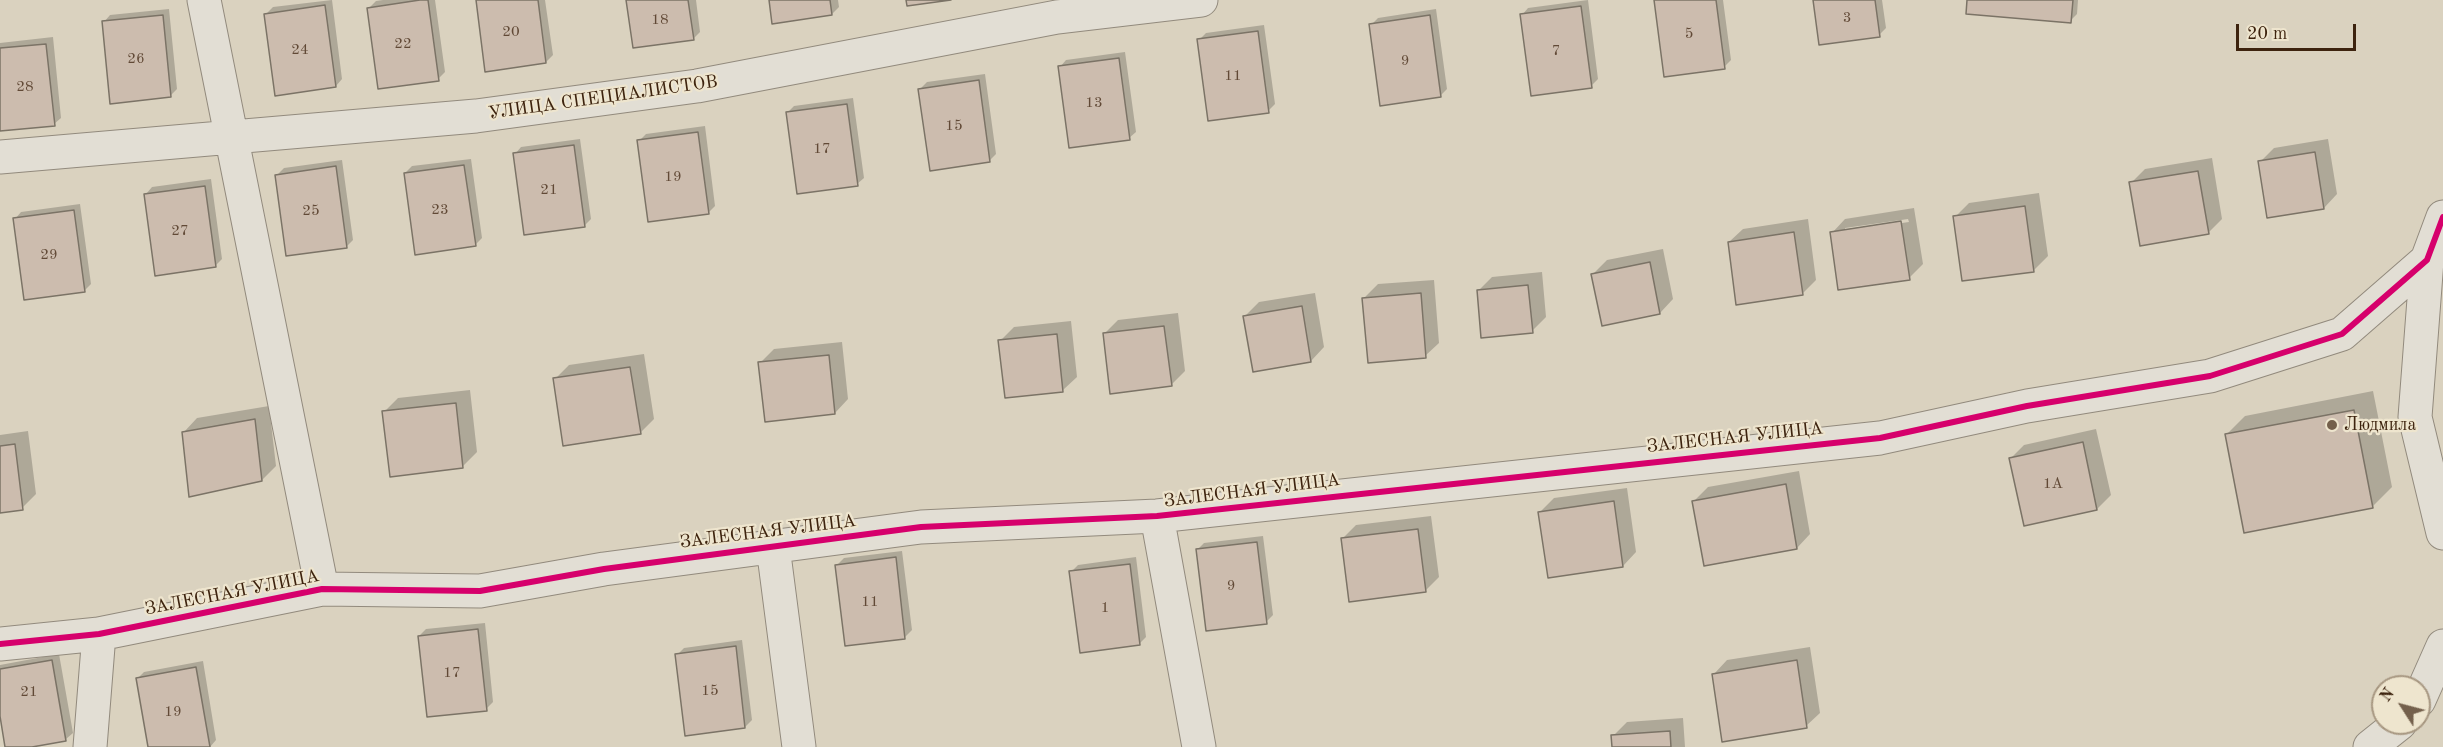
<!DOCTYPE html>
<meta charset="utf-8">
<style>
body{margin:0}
#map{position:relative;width:2443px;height:747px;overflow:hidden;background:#dad2bf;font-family:"Old Standard TT",serif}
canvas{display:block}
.north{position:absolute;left:2371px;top:675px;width:60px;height:60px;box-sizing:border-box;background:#eee5ce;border:2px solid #a79781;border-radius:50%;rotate:306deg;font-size:16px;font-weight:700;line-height:24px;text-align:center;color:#3d230e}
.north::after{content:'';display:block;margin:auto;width:21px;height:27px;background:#74604c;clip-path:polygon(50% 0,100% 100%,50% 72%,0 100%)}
.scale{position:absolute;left:2236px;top:24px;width:120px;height:27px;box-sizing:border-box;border:3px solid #3d230e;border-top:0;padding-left:8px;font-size:18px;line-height:21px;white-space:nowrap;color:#3d230e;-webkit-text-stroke:4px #eee5ce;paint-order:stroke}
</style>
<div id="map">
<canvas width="2443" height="747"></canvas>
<div class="north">N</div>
<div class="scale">20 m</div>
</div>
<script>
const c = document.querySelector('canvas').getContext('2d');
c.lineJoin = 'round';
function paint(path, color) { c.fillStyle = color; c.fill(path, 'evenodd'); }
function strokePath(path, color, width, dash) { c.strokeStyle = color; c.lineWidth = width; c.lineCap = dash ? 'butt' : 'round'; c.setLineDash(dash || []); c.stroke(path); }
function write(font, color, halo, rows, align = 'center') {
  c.font = font + ' "Old Standard TT",serif'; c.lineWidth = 4.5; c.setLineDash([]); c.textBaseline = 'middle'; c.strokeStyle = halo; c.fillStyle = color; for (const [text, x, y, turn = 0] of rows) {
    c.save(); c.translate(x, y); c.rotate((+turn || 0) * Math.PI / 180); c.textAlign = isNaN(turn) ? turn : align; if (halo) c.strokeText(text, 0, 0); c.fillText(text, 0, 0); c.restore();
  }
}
const shadow = new Path2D(`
 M 332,0 L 342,79 L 336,86 L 266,14 L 273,7 Z
 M 383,0 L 435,0 L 445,72 L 438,79 L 369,8 L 376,1 Z
 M 477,0 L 545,0 L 553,55 L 546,62 Z
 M 628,0 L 696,0 L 700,32 L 693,39 Z
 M 770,0 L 838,0 L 839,7 L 832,14 Z
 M 1588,0 L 1598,79 L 1591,86 L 1522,15 L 1528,8 Z
 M 1656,0 L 1723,0 L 1731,60 L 1724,67 Z
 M 1815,0 L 1882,0 L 1886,28 L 1879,35 Z
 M 1968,0 L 2078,0 L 2077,14 L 2070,21 Z
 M 169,9 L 177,89 L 170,96 L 104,22 L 110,15 Z
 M 1436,9 L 1447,89 L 1440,96 L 1371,25 L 1378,18 Z
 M 1264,25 L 1275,104 L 1268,111 L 1199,40 L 1206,33 Z
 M 53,37 L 61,118 L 54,124 L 0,130 L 0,43 Z
 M 1125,52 L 1136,132 L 1129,138 L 1060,67 L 1066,60 Z
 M 985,74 L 996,154 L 989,161 L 920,89 L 927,82 Z
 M 853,98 L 864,178 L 857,184 L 787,113 L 794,106 Z
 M 705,126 L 715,206 L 708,213 L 639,141 L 646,134 Z
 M 580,139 L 591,219 L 584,226 L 515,154 L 521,147 Z
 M 2328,139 L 2337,194 L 2324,208 L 2260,162 L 2274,148 Z
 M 2212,158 L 2222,219 L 2208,233 L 2131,183 L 2145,169 Z
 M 471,159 L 482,238 L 475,245 L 405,173 L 412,166 Z
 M 342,160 L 353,240 L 346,247 L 277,175 L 284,168 Z
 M 211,179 L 222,259 L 215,266 L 146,194 L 152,187 Z
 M 2039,193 L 2048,256 L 2034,270 L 1955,217 L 1969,203 Z
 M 80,204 L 91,284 L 84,291 L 15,219 L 21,212 Z
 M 1914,208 L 1923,264 L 1909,278 L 1832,233 L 1845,219 ZM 1908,219 L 1909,222 L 1845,231 L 1845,228 Z
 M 1808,219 L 1816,280 L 1802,294 L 1729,242 L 1743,229 Z
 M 1663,249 L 1673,299 L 1660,313 L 1593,274 L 1607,260 Z
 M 1542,272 L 1546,317 L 1532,331 L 1478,291 L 1492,277 Z
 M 1434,280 L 1439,343 L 1425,356 L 1364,298 L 1378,284 Z
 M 1315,293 L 1324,347 L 1311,361 L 1245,316 L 1259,302 Z
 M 1178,313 L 1185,371 L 1171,385 L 1104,334 L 1118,320 Z
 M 1071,321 L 1077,377 L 1063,390 L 1000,341 L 1014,327 Z
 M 842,342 L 848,399 L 835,413 L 760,363 L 774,349 Z
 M 644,354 L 654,419 L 640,433 L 555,379 L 569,365 Z
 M 470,390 L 477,452 L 463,466 L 384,412 L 398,398 Z
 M 2373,391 L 2392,487 L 2373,506 L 2226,435 L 2245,416 Z
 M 269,406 L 276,466 L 262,480 L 184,432 L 197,418 Z
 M 2096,429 L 2111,495 L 2097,509 L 2011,458 L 2024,445 Z
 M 28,431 L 36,494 L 22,508 L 0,511 L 0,435 Z
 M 1799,471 L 1810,534 L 1797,548 L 1694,501 L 1708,487 Z
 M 1627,488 L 1636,552 L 1623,566 L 1540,512 L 1554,498 Z
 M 1431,516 L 1439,577 L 1425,591 L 1342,539 L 1356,525 Z
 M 1263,536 L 1273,615 L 1266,622 L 1197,550 L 1204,543 Z
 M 902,551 L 912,630 L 905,637 L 837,565 L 844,558 Z
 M 1136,557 L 1146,637 L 1139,644 L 1071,572 L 1078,565 Z
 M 485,623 L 493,702 L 486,709 L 419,636 L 426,629 Z
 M 742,640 L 752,720 L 745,727 L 677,655 L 684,648 Z
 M 1810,647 L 1820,713 L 1806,726 L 1714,674 L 1727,660 Z
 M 59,654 L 73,733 L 66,739 L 23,747 L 7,747 L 0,707 L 0,665 Z
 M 203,661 L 216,740 L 210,747 L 149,747 L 138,678 L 144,672 Z
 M 1683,718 L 1685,747 L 1614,747 L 1613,736 L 1627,722 Z`);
const building = new Path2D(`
 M 420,0 L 428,0 L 439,81 L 378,89 L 367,8 Z
 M 476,0 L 538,0 L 546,63 L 485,72 Z
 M 626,0 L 688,0 L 694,40 L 633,48 Z
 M 769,0 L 830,0 L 832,15 L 772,24 Z
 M 906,0 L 951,0 L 907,6 Z
 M 1654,0 L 1716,0 L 1725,69 L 1664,77 Z
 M 1813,0 L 1875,0 L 1880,37 L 1819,45 Z
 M 1967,0 L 2073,0 L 2071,23 L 1966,14 Z
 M 325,5 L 336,87 L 275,96 L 264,14 Z
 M 1581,6 L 1592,88 L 1531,96 L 1520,14 Z
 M 163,15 L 171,97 L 110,104 L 102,21 Z
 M 1430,15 L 1441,97 L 1380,106 L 1369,24 Z
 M 1258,31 L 1269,113 L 1208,121 L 1197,39 Z
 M 46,44 L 55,126 L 0,131 L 0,48 Z
 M 1119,58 L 1130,140 L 1069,148 L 1058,66 Z
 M 979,80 L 990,162 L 930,171 L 918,89 Z
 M 847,104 L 858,186 L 797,194 L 786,112 Z
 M 698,132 L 709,214 L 648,222 L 637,140 Z
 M 574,145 L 585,227 L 524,235 L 513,153 Z
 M 2315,152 L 2324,209 L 2267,218 L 2258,161 Z
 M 464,165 L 476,246 L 415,255 L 404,173 Z
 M 336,166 L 347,248 L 286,256 L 275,175 Z
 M 2198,171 L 2209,234 L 2140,246 L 2129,182 Z
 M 205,186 L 216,267 L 155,276 L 144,194 Z
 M 2025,206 L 2034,272 L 1962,281 L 1953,216 Z
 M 74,210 L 85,292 L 24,300 L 13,218 Z
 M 1901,221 L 1910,280 L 1838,290 L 1830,232 Z
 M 1794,232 L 1803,295 L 1736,305 L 1728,242 Z
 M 1650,262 L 1660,314 L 1602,326 L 1591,274 Z
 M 1528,285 L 1533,333 L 1481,338 L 1477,290 Z
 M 1421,293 L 1426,358 L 1368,363 L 1362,298 Z
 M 1302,306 L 1311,362 L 1253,372 L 1243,316 Z
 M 1164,326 L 1172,386 L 1110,394 L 1103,333 Z
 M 1057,334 L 1063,392 L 1005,398 L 998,340 Z
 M 829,355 L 835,414 L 765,422 L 758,362 Z
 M 630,367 L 641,434 L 563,446 L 553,378 Z
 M 456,403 L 463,468 L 390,477 L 382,411 Z
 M 2354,410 L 2373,508 L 2244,533 L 2225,434 Z
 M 255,419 L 262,481 L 189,497 L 182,432 Z
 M 2083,442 L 2097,510 L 2024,526 L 2009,458 Z
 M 15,444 L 23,510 L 0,513 L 0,446 Z
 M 1786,484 L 1797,549 L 1704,566 L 1692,501 Z
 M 1614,501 L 1623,567 L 1548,578 L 1538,512 Z
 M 1418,529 L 1426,592 L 1349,602 L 1341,538 Z
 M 1257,542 L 1267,624 L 1206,631 L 1196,549 Z
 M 896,557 L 905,639 L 845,646 L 835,565 Z
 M 1130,564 L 1140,645 L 1080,653 L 1069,571 Z
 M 478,629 L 487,711 L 427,717 L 418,636 Z
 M 736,646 L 745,728 L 685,736 L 675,654 Z
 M 52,660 L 66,741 L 32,747 L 5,747 L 0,716 L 0,669 Z
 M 1797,660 L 1807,728 L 1722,742 L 1712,674 Z
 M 196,667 L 210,747 L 148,747 L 136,678 Z
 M 1670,731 L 1671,747 L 1612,747 L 1611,735 Z`);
const minor = new Path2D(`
 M 204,0 L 322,589
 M 0,157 L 476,116 L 697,86 L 1057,17 L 1201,0
 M 2427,260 L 2415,417 L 2443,533
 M 1157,516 L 1199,747
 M 773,547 L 799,747
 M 0,644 L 99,634 L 322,589 L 480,591 L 604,569 L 921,527 L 1157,516 L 1880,438 L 2027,406 L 2210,376 L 2342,334 L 2427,260 L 2443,217
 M 2419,700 L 2443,646
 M 90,747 L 99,634
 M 2370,747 L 2400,723`);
const cycleway = new Path2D(`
 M 0,644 L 99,634 L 322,589 L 480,591 L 604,569 L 921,527 L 1157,516 L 1880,438 L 2027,406 L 2210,376 L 2342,334 L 2427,260 L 2443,217`);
const markers = [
 [2332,425,6,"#74604c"]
];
const numberNames = [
 ["3",1847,18],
 ["18",660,20],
 ["20",511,32],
 ["5",1689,34],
 ["22",403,44],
 ["24",300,50],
 ["7",1556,51],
 ["26",136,59],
 ["9",1405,61],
 ["11",1233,76],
 ["28",25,87],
 ["13",1094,103],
 ["15",954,126],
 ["17",822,149],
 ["19",673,177],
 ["21",549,190],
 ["23",440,210],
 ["25",311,211],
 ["27",180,231],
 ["29",49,255],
 ["1А",2053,484],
 ["9",1231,586],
 ["11",870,602],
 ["1",1105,608],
 ["17",452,673],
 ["15",710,691],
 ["21",29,692],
 ["19",173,712]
];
const streetNames = [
 ["УЛИЦА СПЕЦИАЛИСТОВ",603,98,-8],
 ["ЗАЛЕСНАЯ УЛИЦА",1735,438,-6],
 ["ЗАЛЕСНАЯ УЛИЦА",1252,491,-7],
 ["ЗАЛЕСНАЯ УЛИЦА",768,532,-7],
 ["ЗАЛЕСНАЯ УЛИЦА",232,593,-11]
];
const poiNames = [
 ["Людмила",2344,425]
];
paint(shadow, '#0003');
paint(building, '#ccbcae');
strokePath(building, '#7b7366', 1.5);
strokePath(minor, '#928a7d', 35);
strokePath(minor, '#e2ded4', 33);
strokePath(cycleway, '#d6006c', 6);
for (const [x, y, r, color] of markers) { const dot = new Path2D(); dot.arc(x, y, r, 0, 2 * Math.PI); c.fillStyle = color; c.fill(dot); strokePath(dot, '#eee5ce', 2); }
write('15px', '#614936', null, numberNames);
write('18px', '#3d230e', '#eee5ce', streetNames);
write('18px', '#3d230e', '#eee5ce', poiNames, 'left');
</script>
